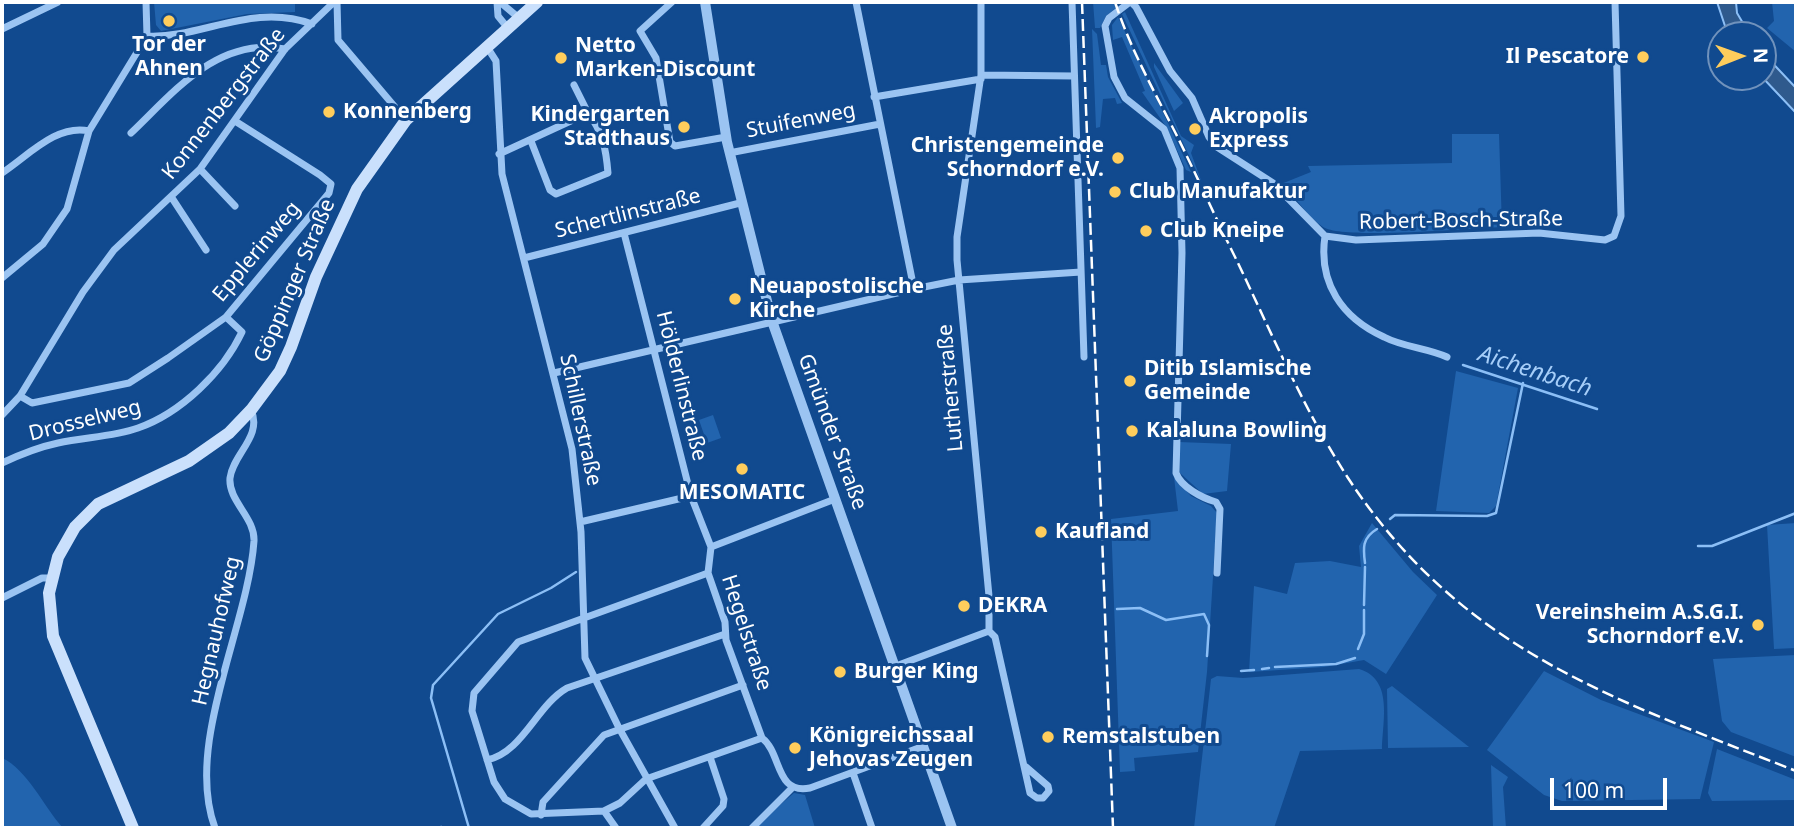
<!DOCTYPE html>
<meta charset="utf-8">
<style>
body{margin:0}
#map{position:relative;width:1798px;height:830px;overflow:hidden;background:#114a8f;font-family:"Noto Sans",sans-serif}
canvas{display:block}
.frame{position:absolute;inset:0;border:4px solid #fff;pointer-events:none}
.north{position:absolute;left:1707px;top:21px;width:70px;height:70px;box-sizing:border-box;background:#114a8f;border:2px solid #7092bc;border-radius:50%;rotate:89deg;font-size:19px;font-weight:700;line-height:28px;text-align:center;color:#fff}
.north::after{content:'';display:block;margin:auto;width:24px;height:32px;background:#ffcd5c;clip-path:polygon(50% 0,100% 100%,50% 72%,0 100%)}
.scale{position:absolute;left:1550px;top:778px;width:117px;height:32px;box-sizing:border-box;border:4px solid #fff;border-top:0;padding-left:9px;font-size:21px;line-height:24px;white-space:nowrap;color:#fff;-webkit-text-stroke:5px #114a8f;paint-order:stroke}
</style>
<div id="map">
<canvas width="1798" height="830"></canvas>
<div class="frame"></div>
<div class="north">N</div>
<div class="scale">100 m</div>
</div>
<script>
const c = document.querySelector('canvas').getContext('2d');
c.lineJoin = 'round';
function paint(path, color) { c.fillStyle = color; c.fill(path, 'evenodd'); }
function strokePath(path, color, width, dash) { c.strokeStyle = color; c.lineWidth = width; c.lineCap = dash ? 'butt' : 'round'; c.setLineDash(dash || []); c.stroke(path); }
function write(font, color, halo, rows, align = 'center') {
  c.font = font + ' "Noto Sans",sans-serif'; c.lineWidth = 6; c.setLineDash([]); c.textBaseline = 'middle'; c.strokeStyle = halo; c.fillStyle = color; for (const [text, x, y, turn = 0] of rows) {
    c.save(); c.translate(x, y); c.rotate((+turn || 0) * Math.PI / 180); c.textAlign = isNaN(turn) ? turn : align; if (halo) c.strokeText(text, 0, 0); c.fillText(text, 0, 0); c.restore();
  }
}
const green = new Path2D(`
 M 154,2 L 295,2 L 295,12 L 247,14 L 161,31 L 156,25 Z
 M 1093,2 L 1114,2 L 1116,8 L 1106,16 L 1100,28 L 1095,28 Z
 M 1772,2 L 1796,2 L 1796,52 L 1767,28 L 1774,21 Z
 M 1125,12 L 1181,136 L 1194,145 L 1191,153 L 1202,183 L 1122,14 Z
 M 1118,17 L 1191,172 L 1186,170 L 1167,128 L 1142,92 L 1145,91 L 1122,37 L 1113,40 L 1112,25 Z
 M 1092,29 L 1097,34 L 1101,65 L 1106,65 L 1108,77 L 1122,103 L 1117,104 L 1115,98 L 1103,99 L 1100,127 L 1096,128 Z
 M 1154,63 L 1183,103 L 1174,111 L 1154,67 Z
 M 1452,134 L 1499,134 L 1502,227 C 1470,228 1343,240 1323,227 C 1306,216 1297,197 1281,184 L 1311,172 L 1308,166 L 1452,163 Z
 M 1456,371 L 1518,388 L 1496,506 L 1489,513 L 1436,511 Z
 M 713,415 L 721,438 L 707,443 L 699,420 Z
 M 1179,442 L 1231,444 L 1227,491 L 1203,494 L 1180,473 Z
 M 1174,477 L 1191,496 L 1211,506 L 1217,513 L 1207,672 L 1198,752 L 1134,758 L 1135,771 L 1120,772 L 1111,519 L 1178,511 Z
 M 1372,523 L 1413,572 L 1437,595 L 1386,674 L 1364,660 L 1324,667 L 1249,672 L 1254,586 L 1287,594 L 1295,563 L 1330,561 L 1361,567 L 1359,546 Z
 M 1796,523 L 1796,648 L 1774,649 L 1767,525 Z
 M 1796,655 L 1796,757 L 1731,732 L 1722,721 L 1713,659 Z
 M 1359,669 C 1393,679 1383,719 1382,749 L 1300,751 L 1274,828 L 1194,828 L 1211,679 L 1217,676 L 1243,678 Z
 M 1544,671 L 1601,700 L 1714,742 L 1700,799 L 1562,801 L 1544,795 L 1487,750 Z
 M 1392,686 L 1469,747 L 1388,748 L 1387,689 Z
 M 1717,749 L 1796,780 L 1796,800 L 1712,801 L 1708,793 Z
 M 2,758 C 27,769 44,807 63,828 L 2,828 Z
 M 1491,765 L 1508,777 L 1503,787 L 1506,828 L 1493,828 Z
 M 794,793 L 805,795 L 815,828 L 758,828 L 756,825 Z`);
const water = new Path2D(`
 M 1717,2 L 1736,2 L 1737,13 L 1750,35 L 1728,35 Z
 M 1763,53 L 1796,88 L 1796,113 L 1762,77 Z`);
const stream = new Path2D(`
 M 1463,365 L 1597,409
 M 1390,519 L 1395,515 L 1487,516 L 1496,513 L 1523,383
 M 1698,546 L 1712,546 L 1796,513
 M 1365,563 C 1363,548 1362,538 1377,529
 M 1364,605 L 1365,567
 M 1117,609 L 1140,608 L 1166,620 L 1204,614 L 1209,625 L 1207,656
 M 1358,649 L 1364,634 L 1364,610
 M 1275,667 L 1336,664 L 1355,658
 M 1262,669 L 1269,668
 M 1241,671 L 1254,670
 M 441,827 L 444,828
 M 469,828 L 431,698 L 433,685 L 498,614 L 551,588 L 576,572`);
const minor = new Path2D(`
 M 337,2 L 338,40 L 406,120
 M 497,2 L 498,16 L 507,27
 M 500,2 L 519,18
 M 672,2 L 640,31 L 656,58 L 670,142 L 675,146 L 726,137
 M 856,2 L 914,289
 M 981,2 L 981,75 L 957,237 L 957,260 L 989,596 L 989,631 L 995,637 L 1030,793 L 1037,798 L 1043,798 L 1049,791 L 1048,786 L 1026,767
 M 1072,2 L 1084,357
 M 1130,2 L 1109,18 L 1105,26 L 1114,77 L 1125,98 L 1164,129 L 1180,168 L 1182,253 L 1176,473 C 1181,487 1202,498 1216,502 L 1220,509 L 1217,573
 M 1131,2 L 1136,7 L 1170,71 L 1192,98 L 1209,137 L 1217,147 L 1273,183 L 1325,236 C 1318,283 1342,318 1384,337 C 1403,347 1427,348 1447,357
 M 2,29 L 58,2
 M 147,36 C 201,39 252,2 312,24
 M 487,47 L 496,61 L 502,174 L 572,449 L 581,532 L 585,658 L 619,728 L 675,828
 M 981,75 L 1074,76
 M 574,85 L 588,113
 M 874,97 L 981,79
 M 131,133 C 174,92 218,36 285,49
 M 729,153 L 880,124
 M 499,154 L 588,113 C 603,132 606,149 608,173 L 556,194 L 550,190 L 531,141
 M 200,169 L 235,206
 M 2,173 C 28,156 56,124 89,131
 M 172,198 L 206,250
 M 624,233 L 691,496 L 711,547 L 708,573 L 725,622 L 726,640 L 762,738 C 782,753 775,795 810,788 L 924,746
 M 1325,236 L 1356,240 L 1539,233 L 1605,240 L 1614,236 L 1621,216 L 1615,2
 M 524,258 L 740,203
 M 2,278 L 43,244 L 67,209 L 89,131 L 147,36 L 146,2
 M 554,373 L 914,289 L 959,280 L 1081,272
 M 20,396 L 32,403 L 129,383 L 168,358 L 226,317 L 329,193 L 331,184 L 320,175 L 235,121
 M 2,415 L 20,396 L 83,292 L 114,250 L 200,169 L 285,49 L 334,2
 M 2,463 C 19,455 39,447 58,443 C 84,437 113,437 138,428 C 181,413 223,372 242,332 L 226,317
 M 580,522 L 691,496
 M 711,547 L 835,499
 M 2,598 L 42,578 L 52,578
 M 896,666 L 989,631
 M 487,760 C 523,752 536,706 567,688 L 725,634
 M 853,773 L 872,828
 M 604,811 L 620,803 L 646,779 L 762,738
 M 541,815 L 543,802 L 604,735 L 743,685
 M 215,828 C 184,744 248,627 254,541 C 255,517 228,501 230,478 C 233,454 263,436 251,410
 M 616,828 L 604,811 L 531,814 L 505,799 L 494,782 L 472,711 L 474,693 L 518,642 L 708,573
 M 703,828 L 723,806 L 724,799 L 710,757
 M 752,828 L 793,787`);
const tertiary = new Path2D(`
 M 705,2 L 727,142 L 772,321 L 952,828`);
const secondary = new Path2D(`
 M 133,828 L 53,636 L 49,593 L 58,557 L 75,527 L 98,504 L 189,461 L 229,433 L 251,410 L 280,371 L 291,347 L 316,277 L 357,189 L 406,120 L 537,2`);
const rail = new Path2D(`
 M 1082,2 L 1113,828
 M 1115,2 C 1130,48 1154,91 1176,134 C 1197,176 1216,219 1237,261 C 1272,334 1304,410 1348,478 C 1462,651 1614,699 1796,771`);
const markers = [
 [169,21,7,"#ffcd5c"],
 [1643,57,7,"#ffcd5c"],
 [561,58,7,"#ffcd5c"],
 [329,112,7,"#ffcd5c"],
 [684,127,7,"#ffcd5c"],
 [1195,129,7,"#ffcd5c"],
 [1118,158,7,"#ffcd5c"],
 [1115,192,7,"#ffcd5c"],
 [1146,231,7,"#ffcd5c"],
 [735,299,7,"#ffcd5c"],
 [1130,381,7,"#ffcd5c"],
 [1132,431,7,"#ffcd5c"],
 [742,469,7,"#ffcd5c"],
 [1041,532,7,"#ffcd5c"],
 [964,606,7,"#ffcd5c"],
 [1758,625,7,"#ffcd5c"],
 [840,672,7,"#ffcd5c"],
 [1048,737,7,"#ffcd5c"],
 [795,748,7,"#ffcd5c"]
];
const poiNames = [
 ["Tor der",169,45,"center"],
 ["Ahnen",169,69,"center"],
 ["Netto",575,46],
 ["Marken-Discount",575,70],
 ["Il Pescatore",1629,57,"right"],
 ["Konnenberg",343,112],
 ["Kindergarten",670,115,"right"],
 ["Stadthaus",670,139,"right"],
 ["Akropolis",1209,117],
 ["Express",1209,141],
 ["Christengemeinde",1104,146,"right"],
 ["Schorndorf e.V.",1104,170,"right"],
 ["Club Manufaktur",1129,192],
 ["Club Kneipe",1160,231],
 ["Neuapostolische",749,287],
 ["Kirche",749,311],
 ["Ditib Islamische",1144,369],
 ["Gemeinde",1144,393],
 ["Kalaluna Bowling",1146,431],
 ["MESOMATIC",742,493,"center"],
 ["Kaufland",1055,532],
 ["DEKRA",978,606],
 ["Vereinsheim A.S.G.I.",1744,613,"right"],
 ["Schorndorf e.V.",1744,637,"right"],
 ["Burger King",854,672],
 ["Königreichssaal",809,736],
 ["Jehovas Zeugen",809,760],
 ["Remstalstuben",1062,737]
];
const streetNames = [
 ["Konnenbergstraße",224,104,-52],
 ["Stuifenweg",801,121,-11],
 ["Schertlinstraße",628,214,-14],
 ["Robert-Bosch-Straße",1461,221,-1],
 ["Epplerinweg",257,252,-50],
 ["Göppinger Straße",295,281,-67],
 ["Hölderlinstraße",681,386,76],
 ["Lutherstraße",951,388,-95],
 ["Schillerstraße",580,420,78],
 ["Drosselweg",85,421,-14],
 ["Gmünder Straße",832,432,70],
 ["Hegnauhofweg",217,631,-77],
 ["Hegelstraße",746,633,72]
];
const waterNames = [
 ["Aichenbach",1535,372,18]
];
paint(green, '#2264ae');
paint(water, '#2f5a8d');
strokePath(water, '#8cbff6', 2);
strokePath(stream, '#8cbff6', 2.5);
strokePath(minor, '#9bc4f2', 7);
strokePath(tertiary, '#9bc4f2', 10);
strokePath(secondary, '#cae0fc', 12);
strokePath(rail, '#fff', 2.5, [12, 5]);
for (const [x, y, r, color] of markers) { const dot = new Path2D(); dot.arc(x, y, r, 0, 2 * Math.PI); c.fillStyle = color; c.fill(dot); strokePath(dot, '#114a8f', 2.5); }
write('bold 21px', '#fff', '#114a8f', poiNames, 'left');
write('21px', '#fff', '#114a8f', streetNames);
write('italic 23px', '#a6cef9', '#114a8f', waterNames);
</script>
